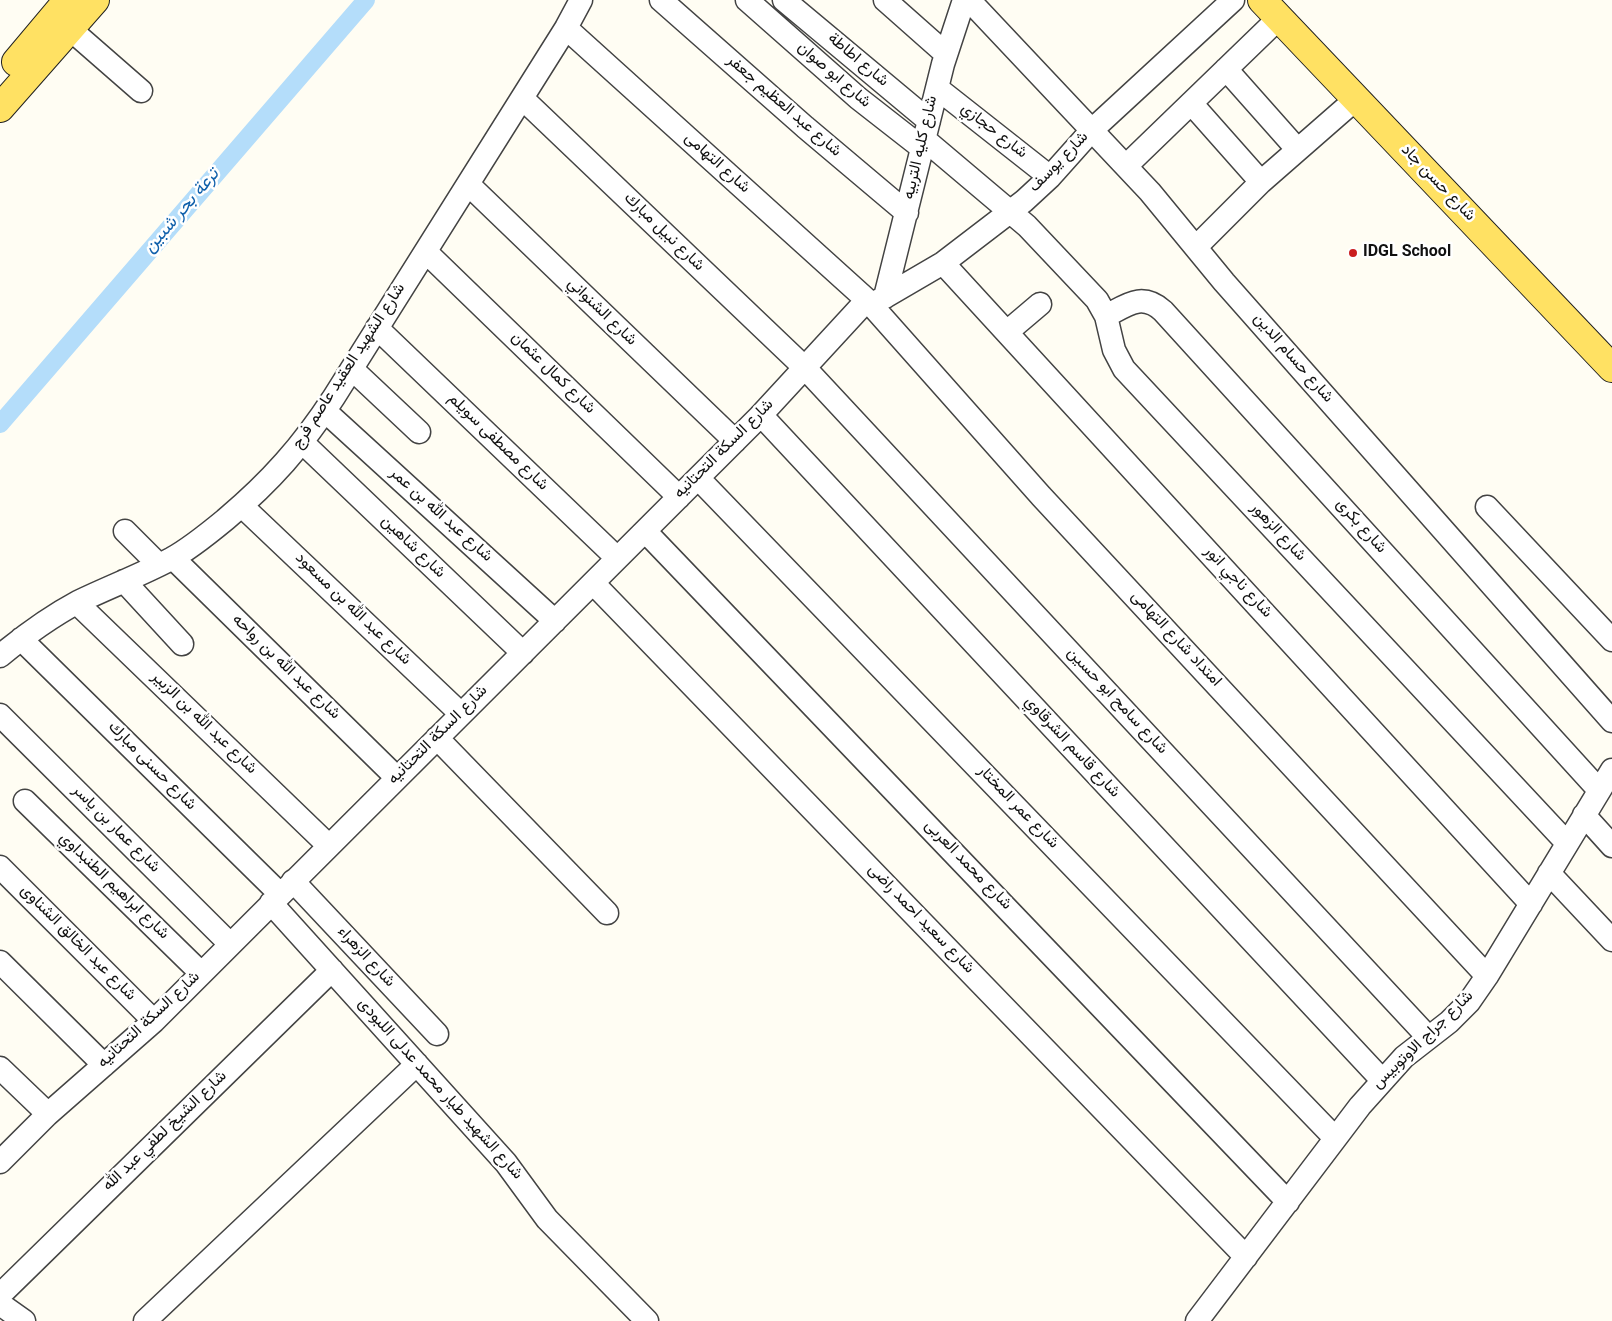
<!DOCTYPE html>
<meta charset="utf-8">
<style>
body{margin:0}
canvas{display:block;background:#fffdf3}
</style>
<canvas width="1612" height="1321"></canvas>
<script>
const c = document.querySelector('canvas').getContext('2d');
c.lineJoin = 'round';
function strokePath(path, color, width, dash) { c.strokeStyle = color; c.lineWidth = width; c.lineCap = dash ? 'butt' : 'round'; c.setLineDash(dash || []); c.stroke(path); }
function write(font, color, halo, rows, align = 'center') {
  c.font = font + ' Georgia,Vazirmatn,serif'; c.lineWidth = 5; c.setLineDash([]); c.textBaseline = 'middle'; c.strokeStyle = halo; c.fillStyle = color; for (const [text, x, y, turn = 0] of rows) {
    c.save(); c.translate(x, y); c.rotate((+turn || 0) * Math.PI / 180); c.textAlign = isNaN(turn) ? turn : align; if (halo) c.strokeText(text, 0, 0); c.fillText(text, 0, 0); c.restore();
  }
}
const canal = new Path2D(`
 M 0,424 L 366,0`);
const minor = new Path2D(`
 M 661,0 L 805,127 L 907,213
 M 747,0 L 858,98 L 922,148
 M 784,0 L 929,121
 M 885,0 L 946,54
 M 969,0 L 1150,192 L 1224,282 L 1612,721
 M 566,28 L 867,300 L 1041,496 L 1487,976
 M 70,29 L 141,91
 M 1226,69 L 1297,149
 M 937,88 L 1050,177
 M 522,98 L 805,368 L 1428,1037
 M 1191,103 L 1261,182
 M 924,139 L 1027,226 L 1097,300 L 1106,316 L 1114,350 L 1124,369 L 1567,843
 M 1126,166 L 1279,18
 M 468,184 L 735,441
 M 1196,247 L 1261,182 L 1356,99
 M 426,252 L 679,497
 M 943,263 L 1531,904
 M 885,297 L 943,64 L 964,0
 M 871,305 L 943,263 L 1024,201 L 1050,177 L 1092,130 L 1233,0
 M 1106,316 C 1127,305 1142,292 1163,311 L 1599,790
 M 377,328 L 617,558
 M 1007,332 L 1040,304
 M 352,369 L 419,432
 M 325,411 L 555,621
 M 761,415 L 1382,1080
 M 302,442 L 523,653
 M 698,478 L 1335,1138
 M 242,506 L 461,714
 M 1487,507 L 1612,640
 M 125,531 L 159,565
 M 645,531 L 1288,1202
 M 173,558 L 397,778
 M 124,581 L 182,644
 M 593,583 L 1246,1257
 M 77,603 L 329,846
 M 21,639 L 280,894
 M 0,656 C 24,636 50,617 78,602 C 109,587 141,575 171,559 C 191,548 209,533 226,519 C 271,481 302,446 334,397 L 566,28 L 581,0
 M 0,715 L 230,944
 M 437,738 L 607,913
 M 25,801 L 201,973
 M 1584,815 L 1612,846
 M 0,867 L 154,1021
 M 1549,873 L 1612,940
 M 293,881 L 437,1034
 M 271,903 L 506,1163 L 547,1219 L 647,1321
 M 0,962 L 104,1065
 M 0,1068 L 48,1114
 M 0,1162 L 48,1114 L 154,1021 L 761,415 L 867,300
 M 0,1295 L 332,970
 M 0,1304 L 24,1321
 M 145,1321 L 417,1064
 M 1197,1321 L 1360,1106 L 1404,1057 L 1449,1022 L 1469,1002 L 1487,976 L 1612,770`);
const major = new Path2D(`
 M 1262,0 L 1612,368
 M 16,62 L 68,0
 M 0,108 L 95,0`);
const markers = [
 [1353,253,5,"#ca1e1e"]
];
const streetNames = [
 ["شارع اطاطة",857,61,40],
 ["شارع ابو صوان",833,76,41],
 ["شارع عبد العظيم جعفر",783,107,41],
 ["شارع حجازي",993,132,38],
 ["شارع كليه التربيه",922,148,-77],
 ["شارع يوسف",1060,163,-46],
 ["شارع التهامى",716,164,42],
 ["شارع حسن جاد",1437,184,46],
 ["شارع نبيل مبارك",663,233,44],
 ["شارع الشنواني",601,313,44],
 ["شارع حسام الدين",1292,359,49],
 ["شارع الشهيد العقيد عاصم فرج",350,367,-57],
 ["شارع كمال عثمان",552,374,44],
 ["شارع مصطفى سويلم",497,443,44],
 ["شارع السكة التحتانيه",725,450,-45],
 ["شارع عبد الله بن عمر",440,516,42],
 ["شارع بكرى",1360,527,48],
 ["شارع الزهور",1277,533,47],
 ["شارع شاهين",412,548,44],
 ["شارع ناجي انور",1237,583,47],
 ["شارع عبد الله بن مسعود",352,610,44],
 ["امتداد شارع التهامى",1175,640,47],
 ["شارع عبد الله بن رواحه",285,668,44],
 ["شارع سامح ابو حسين",1116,702,47],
 ["شارع عبد الله بن الزبير",203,724,44],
 ["شارع السكة التحتانيه",439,736,-45],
 ["شارع قاسم الشرقاوي",1071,748,47],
 ["شارع حسنى مبارك",151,767,45],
 ["شارع عمر المختار",1017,808,46],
 ["شارع عمار بن ياسر",115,830,45],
 ["شارع محمد العربى",967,866,46],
 ["شارع ابراهيم الطنبداوي",113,887,44],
 ["شارع سعيد احمد راضى",920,920,46],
 ["شارع عبد الخالق الشناوى",77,944,45],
 ["شارع الزهراء",365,958,47],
 ["شارع السكة التحتانيه",150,1021,-43],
 ["شارع جراج الاوتوبيس",1424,1041,-44],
 ["شارع الشهيد طيار محمد عدلى اللبودى",439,1090,48],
 ["شارع الشيخ لطفي عبد الله",166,1132,-44]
];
const poiNames = [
 ["IDGL School",1363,253]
];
const waterNames = [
 ["ترعة بحر شبين",183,212,-49]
];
strokePath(canal, '#b4ddfa', 18);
strokePath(minor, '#434343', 25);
strokePath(major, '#212121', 30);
strokePath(minor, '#fff', 22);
strokePath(major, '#ffe163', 28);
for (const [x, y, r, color] of markers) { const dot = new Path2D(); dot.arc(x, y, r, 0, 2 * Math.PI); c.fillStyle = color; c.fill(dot); strokePath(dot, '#fff', 2); }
write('16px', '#101010', '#fff', streetNames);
write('bold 16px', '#101010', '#fff', poiNames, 'left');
write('italic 18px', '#1060ab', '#fff', waterNames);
</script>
